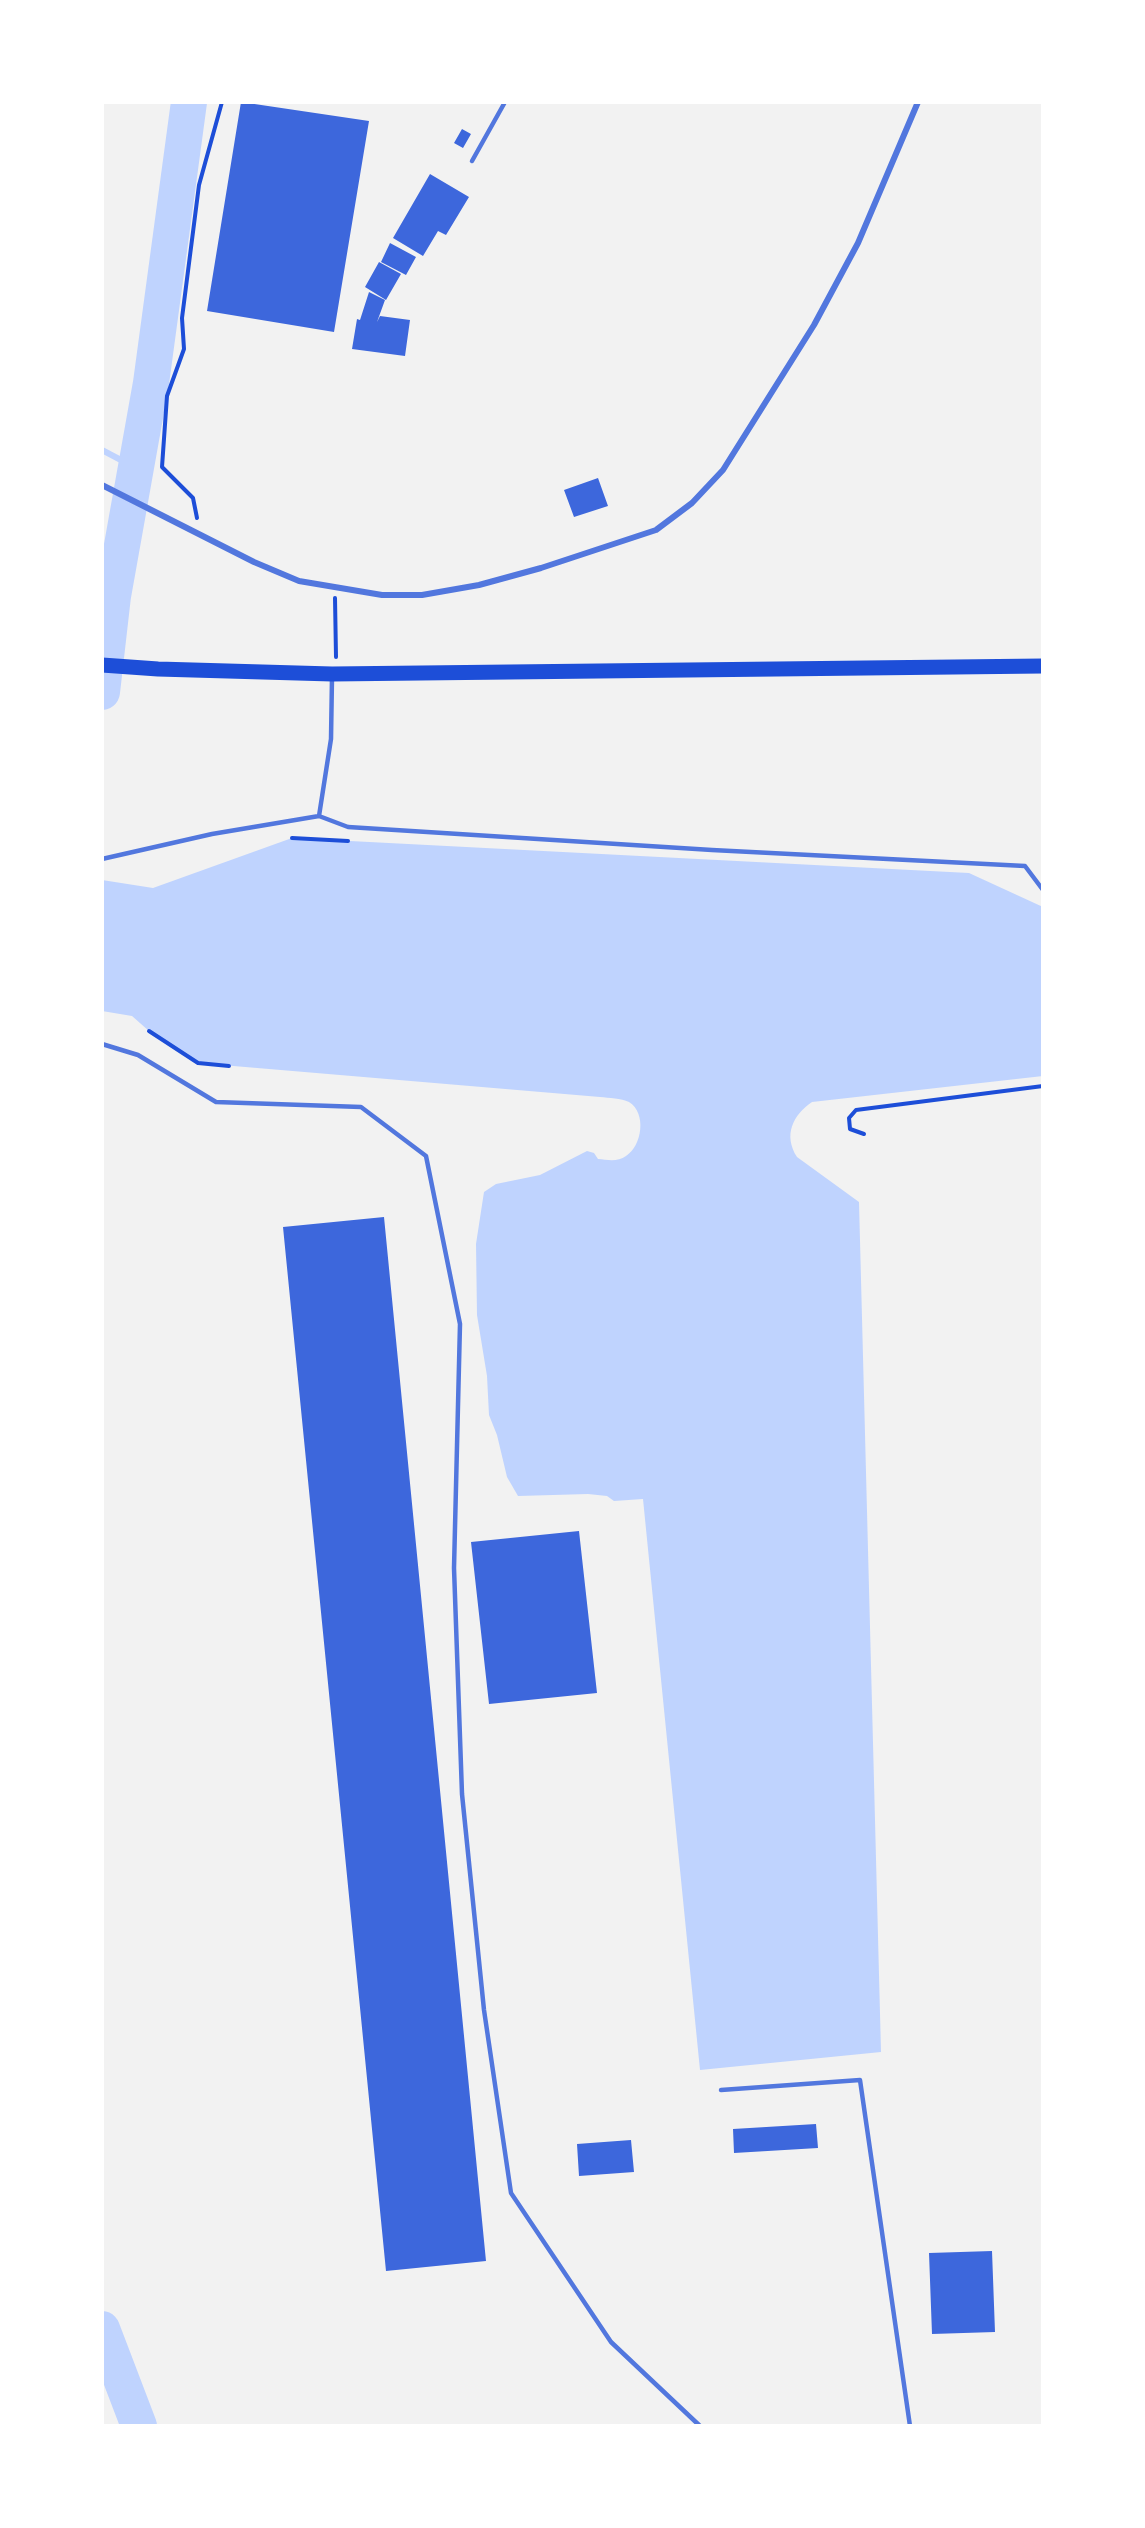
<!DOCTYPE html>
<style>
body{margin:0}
#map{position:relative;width:1145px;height:2528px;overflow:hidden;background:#f2f2f2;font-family:Arial,sans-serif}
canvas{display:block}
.frame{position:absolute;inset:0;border:104px solid #fff;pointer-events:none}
</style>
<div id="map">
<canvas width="1145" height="2528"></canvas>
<div class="frame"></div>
</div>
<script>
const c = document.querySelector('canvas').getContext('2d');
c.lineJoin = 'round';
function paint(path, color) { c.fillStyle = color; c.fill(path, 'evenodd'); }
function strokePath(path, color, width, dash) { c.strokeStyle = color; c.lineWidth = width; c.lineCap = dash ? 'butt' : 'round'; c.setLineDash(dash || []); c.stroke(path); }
const water = new Path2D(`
 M 292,838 L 969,873 L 1043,907 L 1043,1076 L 812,1102 C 793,1115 783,1135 797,1157 L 859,1202 L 881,2052 L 700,2070 L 643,1499 L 614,1501 L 607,1496 L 588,1494 L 518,1496 L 507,1477 L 497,1435 L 489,1415 L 487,1376 L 477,1315 L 476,1244 L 484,1192 L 496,1184 L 540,1175 L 587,1151 L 594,1153 L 598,1159 C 608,1160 618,1162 626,1156 C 642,1146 647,1113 629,1102 C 621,1098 609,1098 600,1097 L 198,1063 L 149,1031 L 132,1016 L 102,1011 L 102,880 L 153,888 Z`);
const stream = new Path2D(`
 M 102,450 L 136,468`);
const river = new Path2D(`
 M 102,692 L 113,596 L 151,383 L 189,102
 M 102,2329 L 139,2426`);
const building = new Path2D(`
 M 241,102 L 369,121 L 334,332 L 207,311 Z
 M 462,129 L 471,134 L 463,148 L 454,143 Z
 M 430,174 L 469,197 L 446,235 L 438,231 L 423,256 L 393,238 Z
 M 390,243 L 416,257 L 406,275 L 381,262 Z
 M 379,262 L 401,274 L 386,300 L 365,287 Z
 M 369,292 L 385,300 L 377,322 L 380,316 L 410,320 L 405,356 L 352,349 L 357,319 L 360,320 Z
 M 598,478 L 608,506 L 574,517 L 564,490 Z
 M 384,1217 L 486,2261 L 386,2271 L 283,1227 Z
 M 579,1531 L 597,1693 L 489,1704 L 471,1542 Z
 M 816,2124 L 818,2148 L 734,2153 L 733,2129 Z
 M 631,2140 L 634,2172 L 579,2176 L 577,2144 Z
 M 992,2251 L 995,2332 L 932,2334 L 929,2253 Z`);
const path = new Path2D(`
 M 197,518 L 193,498 L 162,467 L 167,396 L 184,349 L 182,318 L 199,185 L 222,102
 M 335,598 L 336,657
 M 292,838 L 348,841
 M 149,1031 L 198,1063 L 229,1066
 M 864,1134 L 850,1129 L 849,1118 L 856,1110 L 1043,1086`);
const service = new Path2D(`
 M 472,161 L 505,102
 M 319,816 L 331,739 L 332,677
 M 102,859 L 212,834 L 319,816 L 348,827 L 712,850 L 1025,866 L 1043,890
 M 102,1044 L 138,1055 L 216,1102 L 361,1107 L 426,1156 L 460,1324 L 454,1568 L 462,1794 L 484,2010 L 511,2193 L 611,2342 L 700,2426
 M 721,2090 L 860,2080 L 910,2426`);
const minor = new Path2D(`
 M 102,485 L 254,562 L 299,581 L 382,595 L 422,595 L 479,585 L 541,568 L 656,530 L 692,503 L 723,470 L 814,325 L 858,243 L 918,102`);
const primary = new Path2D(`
 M 102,665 L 158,669 L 332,674 L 1043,666`);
paint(water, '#bfd3fe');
strokePath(stream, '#bfd3fe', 6);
strokePath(river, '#bfd3fe', 36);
paint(building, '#3d67dc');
strokePath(path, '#1d4ed8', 4);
strokePath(service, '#5277de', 4.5);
strokePath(minor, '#5277de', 6);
strokePath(primary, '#1d4ed8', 15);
</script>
